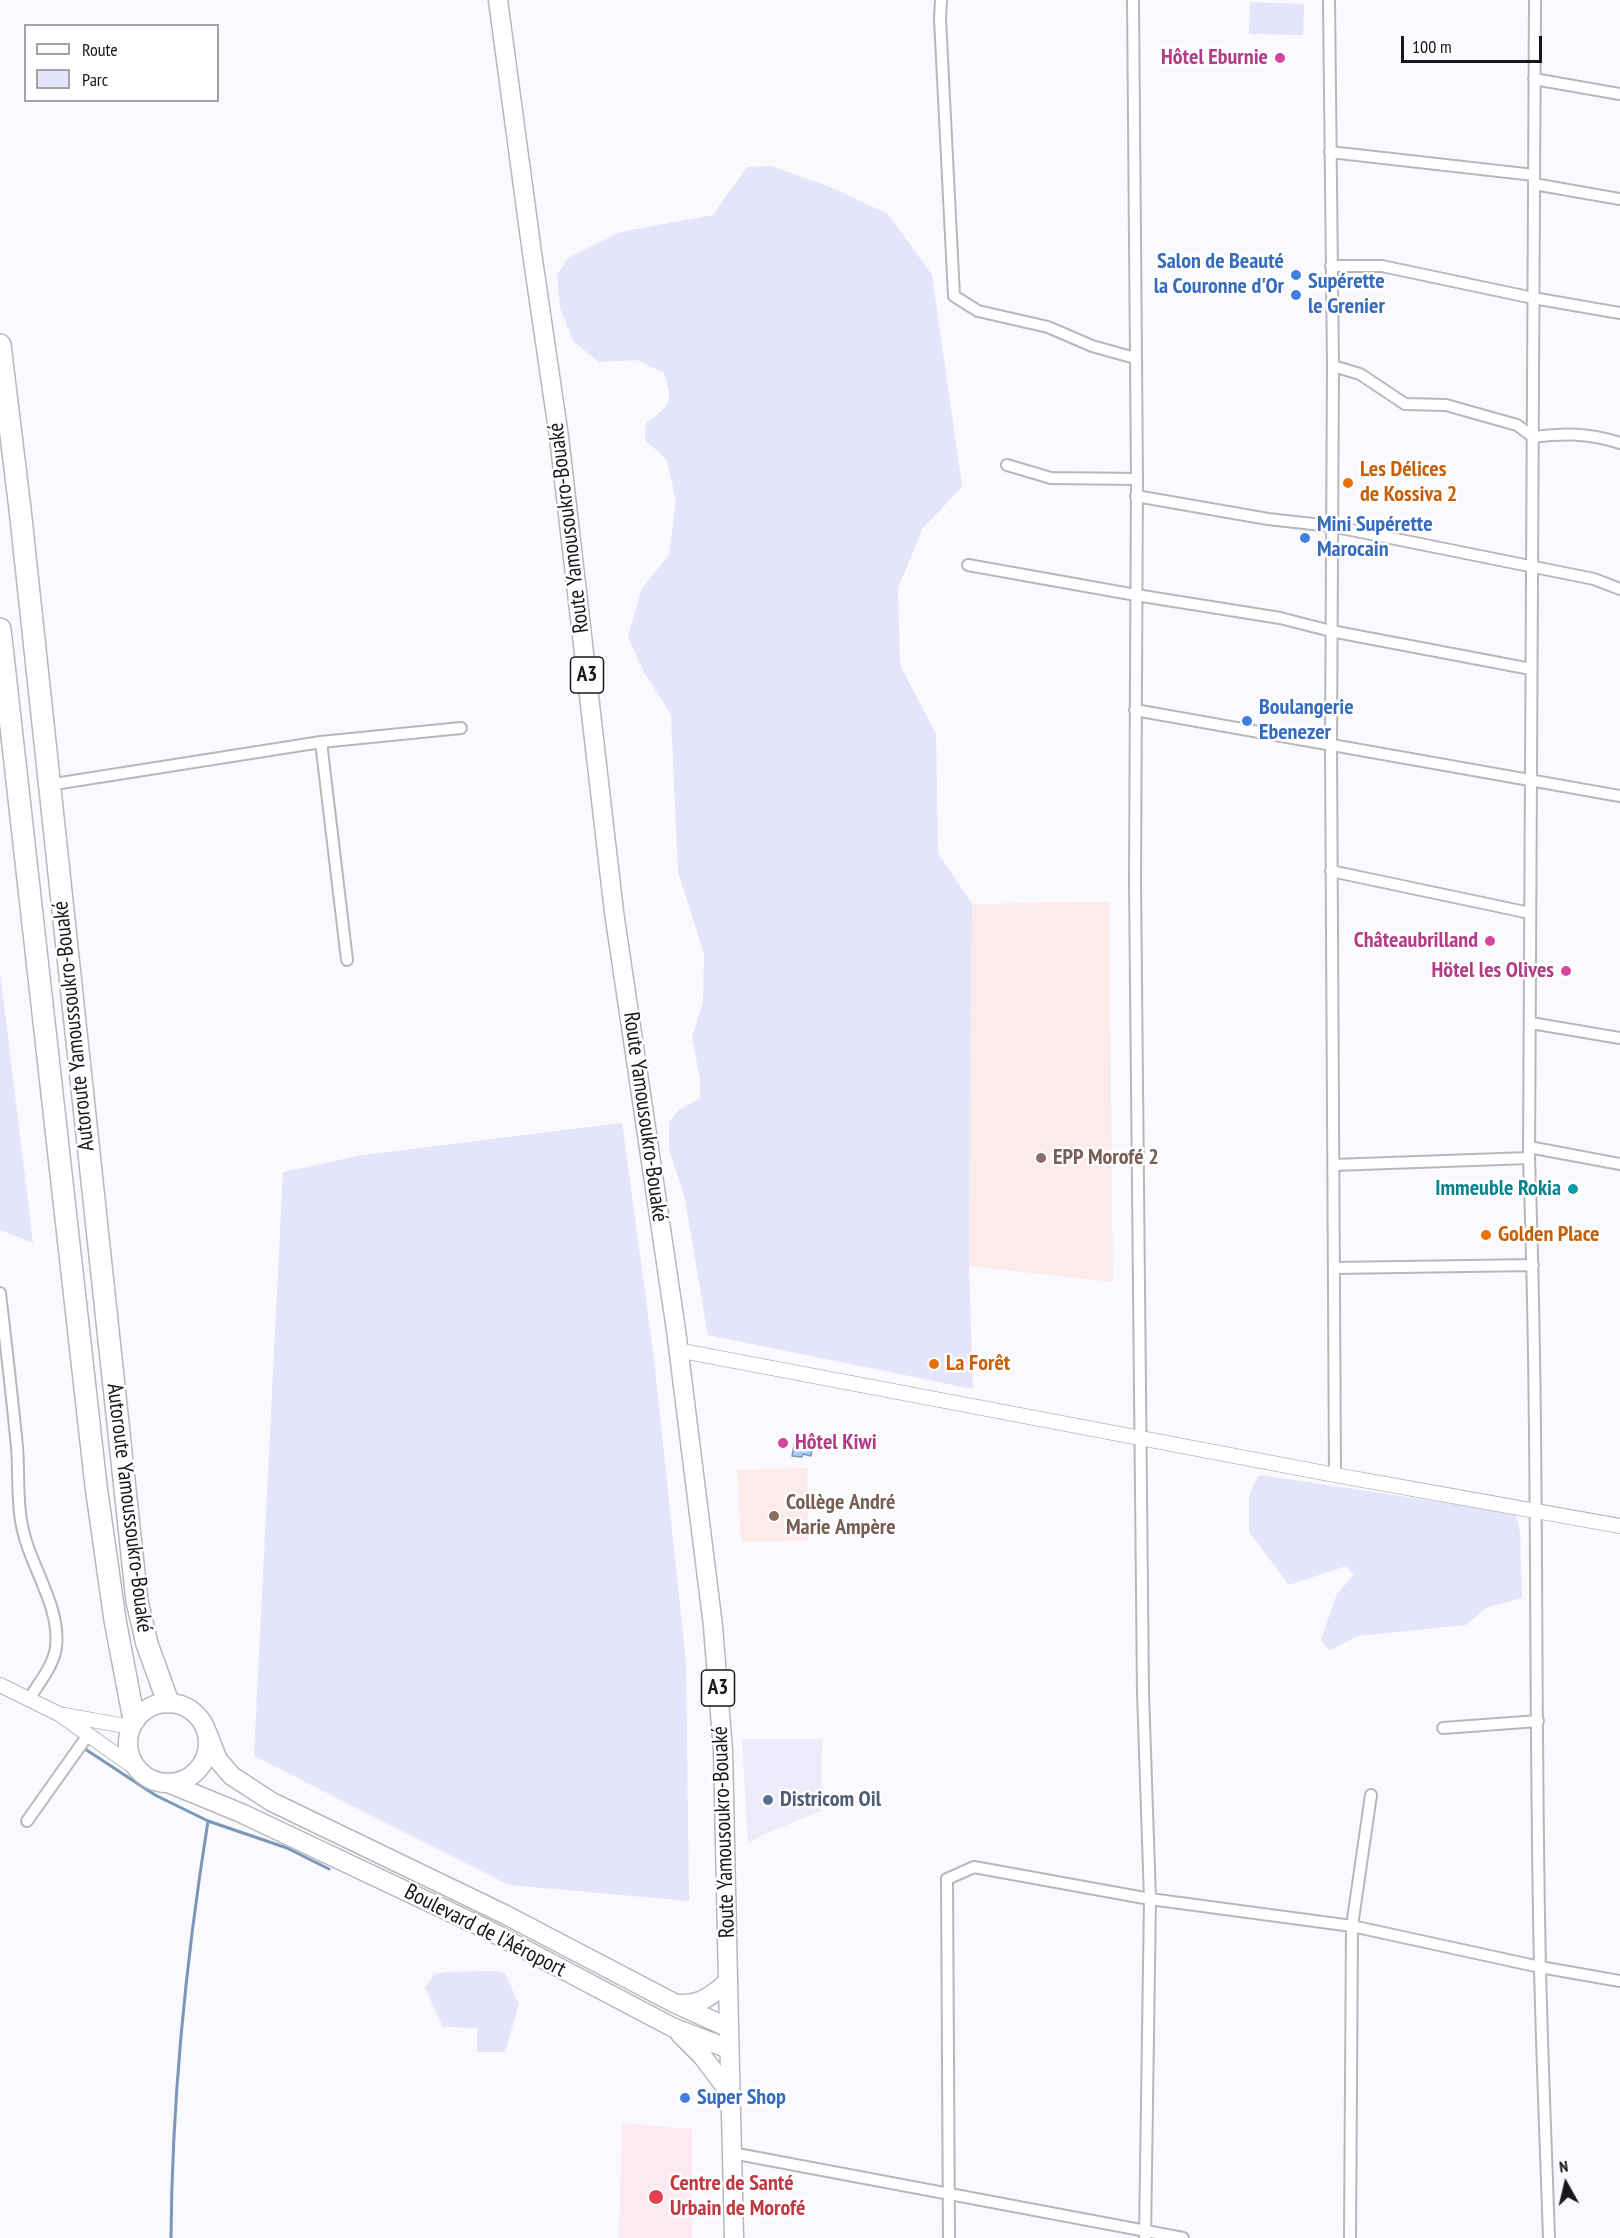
<!DOCTYPE html>
<meta charset="utf-8">
<style>
body{margin:0}
#map{position:relative;width:1620px;height:2238px;overflow:hidden;background:#f9f9fe;font-family:"PT Sans Narrow",sans-serif}
canvas{display:block}
.legend{position:absolute;left:24px;top:24px;width:195px;height:78px;box-sizing:border-box;background:#fff;border:2px solid #a3a3a4;margin:0;padding:8px 10px;list-style:none;font-size:18px;color:#18181b}
.legend li{display:flex;align-items:center;gap:12px;height:30px}
.legend b{width:30px;border:2px solid #a3a3a4}
.north{position:absolute;left:1536px;top:2154px;width:60px;height:60px;-webkit-text-stroke:4px #fff;paint-order:stroke;rotate:352deg;font-size:16px;font-weight:700;line-height:24px;text-align:center;color:#18181b}
.north::after{content:'';display:block;margin:auto;width:21px;height:27px;background:#18181b;clip-path:polygon(50% 0,100% 100%,50% 72%,0 100%)}
.scale{position:absolute;left:1401px;top:36px;width:141px;height:27px;box-sizing:border-box;border:3px solid #18181b;border-top:0;padding-left:8px;font-size:18px;line-height:21px;white-space:nowrap;color:#18181b;-webkit-text-stroke:4px #fff;paint-order:stroke}
</style>
<div id="map">
<canvas width="1620" height="2238"></canvas>
<ul class="legend">
<li><b style="height:8px;background:#fff"></b>Route</li>
<li><b style="height:16px;background:#e4e4fa"></b>Parc</li>
</ul>
<div class="north">N</div>
<div class="scale">100 m</div>
</div>
<script>
const c = document.querySelector('canvas').getContext('2d');
c.lineJoin = 'round';
function paint(path, color) { c.fillStyle = color; c.fill(path, 'evenodd'); }
function strokePath(path, color, width, dash) { c.strokeStyle = color; c.lineWidth = width; c.lineCap = dash ? 'butt' : 'round'; c.setLineDash(dash || []); c.stroke(path); }
function write(font, color, halo, rows, align = 'center') {
  c.font = font + ' "PT Sans Narrow",sans-serif'; c.lineWidth = 5; c.setLineDash([]); c.textBaseline = 'middle'; c.strokeStyle = halo; c.fillStyle = color; for (const [text, x, y, turn = 0] of rows) {
    c.save(); c.translate(x, y); c.rotate((+turn || 0) * Math.PI / 180); c.textAlign = isNaN(turn) ? turn : align; if (halo) c.strokeText(text, 0, 0); c.fillText(text, 0, 0); c.restore();
  }
}
const built = new Path2D(`
 M 742,1739 L 822,1739 L 821,1811 L 764,1834 L 748,1844 Z`);
const education = new Path2D(`
 M 1085,902 L 1109,902 L 1113,1282 L 969,1266 L 972,904 Z
 M 807,1468 L 809,1540 L 741,1542 L 737,1470 Z`);
const medical = new Path2D(`
 M 622,2123 L 692,2129 L 692,2238 L 619,2238 Z`);
const green = new Path2D(`
 M 1250,2 L 1304,4 L 1303,35 L 1249,34 Z
 M 771,166 L 830,187 L 888,214 L 932,275 L 962,487 L 923,528 L 898,588 L 900,665 L 936,734 L 938,853 L 972,904 L 969,1266 L 973,1389 L 708,1335 L 685,1199 L 669,1149 L 669,1122 L 678,1111 L 700,1098 L 700,1079 L 692,1037 L 703,1002 L 704,954 L 678,871 L 671,715 L 644,672 L 628,637 L 642,588 L 669,555 L 676,501 L 667,460 L 645,440 L 646,423 C 670,406 674,402 664,373 L 637,360 L 599,362 L 573,341 L 560,307 L 557,275 L 568,258 L 621,232 L 713,215 L 747,167 Z
 M 0,972 L 33,1243 L 0,1230 Z
 M 622,1123 L 654,1359 L 686,1663 L 689,1901 L 509,1885 L 254,1756 L 283,1172 L 363,1155 Z
 M 1259,1475 L 1515,1513 L 1520,1532 L 1522,1598 L 1487,1607 L 1466,1625 L 1358,1636 L 1329,1651 L 1321,1639 L 1337,1594 L 1354,1575 L 1346,1566 L 1289,1585 L 1249,1532 L 1249,1495 Z
 M 499,1971 L 505,1974 L 519,2004 L 505,2052 L 477,2052 L 477,2028 L 443,2027 L 425,1988 L 435,1974 L 446,1972 Z`);
const water = new Path2D(`
 M 795,1441 L 813,1444 L 811,1456 L 803,1454 L 802,1457 L 792,1456 Z`);
const stream = new Path2D(`
 M 82,1747 L 155,1795 L 208,1821 L 287,1848 L 329,1869
 M 171,2238 C 172,2099 186,1959 208,1821`);
const minor = new Path2D(`
 M 941,0 L 940,19 L 954,296 L 978,311 L 1048,327 L 1092,346 L 1135,358
 M 1133,0 L 1137,479 L 1135,881 L 1143,1693 L 1150,1899 L 1145,2238
 M 1329,0 L 1333,366 L 1331,746 L 1335,1475
 M 1535,0 L 1529,1158 C 1539,1428 1534,1697 1540,1967 C 1542,2057 1546,2148 1549,2238
 M 1534,79 L 1620,94
 M 1330,152 L 1534,175
 M 1534,184 L 1620,199
 M 1331,266 L 1382,266 L 1533,298 L 1620,313
 M 1333,366 L 1360,374 L 1405,404 L 1446,405 L 1517,425 L 1533,437 C 1566,433 1588,433 1620,443
 M 1007,465 L 1051,478 L 1137,479
 M 1136,496 L 1268,519 L 1331,526 L 1594,579 L 1620,589
 M 968,565 L 1136,595 L 1280,618 L 1331,631 L 1531,669
 M 1135,710 L 1620,796
 M 321,742 L 347,960
 M 48,785 L 321,742 L 461,728
 M 1331,871 L 1530,913
 M 1531,1023 L 1620,1038
 M 1529,1147 L 1620,1164
 M 1333,1165 L 1529,1158
 M 1334,1268 L 1533,1265
 M 0,1293 C 6,1344 12,1396 17,1447 C 19,1471 17,1497 21,1520 C 27,1563 61,1604 56,1647 C 54,1665 39,1683 29,1699
 M 1443,1728 L 1538,1721
 M 27,1821 L 88,1735
 M 732,2153 L 1183,2238
 M 949,2238 L 947,1879 L 974,1867 L 1150,1899 L 1352,1926 L 1540,1967 L 1620,1981
 M 1350,2238 L 1352,1926 L 1371,1795`);
const tertiary = new Path2D(`
 M 677,1350 L 1335,1475 L 1620,1526
 M 0,1685 L 59,1714 L 138,1770
 M 64,1715 L 131,1727`);
const primary = new Path2D(`
 M 498,0 L 532,253 L 559,437 L 614,912 L 676,1330 L 713,1626 L 723,1751 L 729,2028`);
const trunk = new Path2D(`
 M128 1743a40 40 0 1 1 80 0a40 40 0 1 1-80 0Z
 M 207,1732 L 218,1760 L 232,1776 L 272,1802 L 504,1914 L 676,2004 L 729,2028 L 734,2238
 M 168,1783 L 241,1813 L 488,1930 L 672,2027 L 729,2049
 M 677,2004 C 702,2005 709,1997 728,1982
 M 680,2034 L 703,2057 L 730,2093`);
const motorway = new Path2D(`
 M 0,345 L 20,509 L 137,1601 L 147,1644 L 168,1702
 M 0,629 L 96,1486 L 115,1620 L 134,1720`);
const markers = [
 [1280,58,6,"#d1479c"],
 [1296,275,6,"#3f7fe0"],
 [1296,295,6,"#3f7fe0"],
 [1348,483,6,"#e8710a"],
 [1305,538,6,"#3f7fe0"],
 [1247,721,6,"#3f7fe0"],
 [1490,941,6,"#d1479c"],
 [1566,971,6,"#d1479c"],
 [1041,1158,6,"#8d6e63"],
 [1573,1189,6,"#0f9aa8"],
 [1486,1235,6,"#e8710a"],
 [934,1364,6,"#e8710a"],
 [783,1443,6,"#d1479c"],
 [774,1516,6,"#8d6e63"],
 [768,1800,6,"#5c6f8a"],
 [685,2098,6,"#3f7fe0"],
 [656,2197,8,"#e0444e"]
];
const shields = [
 [587,675,33],
 [718,1688,33]
];
const shieldNames = [
 ["A3",587,675],
 ["A3",718,1688]
];
const hotelNames = [
 ["Hôtel Eburnie",1268,58],
 ["Châteaubrilland",1478,941],
 ["Hötel les Olives",1554,971],
 ["Hôtel Kiwi",795,1443,"left"]
];
const shopNames = [
 ["Salon de Beauté",1284,262,"right"],
 ["la Couronne d'Or",1284,287,"right"],
 ["Supérette",1308,282],
 ["le Grenier",1308,307],
 ["Mini Supérette",1317,525],
 ["Marocain",1317,550],
 ["Boulangerie",1259,708],
 ["Ebenezer",1259,733],
 ["Super Shop",697,2098]
];
const foodNames = [
 ["Les Délices",1360,470],
 ["de Kossiva 2",1360,495],
 ["Golden Place",1498,1235],
 ["La Forêt",946,1364]
];
const streetNames = [
 ["Route Yamousoukro-Bouaké",569,528,-97],
 ["Autoroute Yamoussoukro-Bouaké",74,1026,-96],
 ["Route Yamousoukro-Bouaké",645,1117,82],
 ["Autoroute Yamoussoukro-Bouaké",129,1508,83],
 ["Route Yamousoukro-Bouaké",724,1832,-92],
 ["Boulevard de l'Aéroport",485,1931,27]
];
const educationNames = [
 ["EPP Morofé 2",1053,1158],
 ["Collège André",786,1503],
 ["Marie Ampère",786,1528]
];
const cultureNames = [
 ["Immeuble Rokia",1561,1189]
];
const serviceNames = [
 ["Districom Oil",780,1800]
];
const healthNames = [
 ["Centre de Santé",670,2184],
 ["Urbain de Morofé",670,2209]
];
paint(built, '#ebebfa');
paint(education, '#fcebea');
paint(medical, '#fde9f2');
paint(green, '#e4e4fa');
paint(water, '#a5cdfc');
strokePath(water, '#7b97b8', 1.5);
strokePath(stream, '#7b97b8', 3);
strokePath(minor, '#b7b7bf', 14);
strokePath(tertiary, '#b7b7bf', 16);
strokePath(primary, '#b7b7bf', 21);
strokePath(trunk, '#b7b7bf', 21);
strokePath(motorway, '#b7b7bf', 24);
strokePath(minor, '#fff', 10);
strokePath(tertiary, '#fff', 14);
strokePath(primary, '#fff', 18);
strokePath(trunk, '#fff', 18);
strokePath(motorway, '#fff', 21);
for (const [x, y, r, color] of markers) { const dot = new Path2D(); dot.arc(x, y, r, 0, 2 * Math.PI); c.fillStyle = color; c.fill(dot); strokePath(dot, '#fff', 2); }
for (const [x, y, w] of shields) { const box = new Path2D(); box.roundRect(x - w / 2, y - 18, w, 36, 4.5); c.fillStyle = '#fff'; c.fill(box); strokePath(box, '#18181b', 1.5); }
write('bold 21px', '#18181b', null, shieldNames);
write('bold 22px', '#b23c85', '#fff', hotelNames, 'right');
write('bold 22px', '#366cbe', '#fff', shopNames, 'left');
write('bold 22px', '#c56008', '#fff', foodNames, 'left');
write('22px', '#18181b', '#fff', streetNames);
write('bold 22px', '#785e54', '#fff', educationNames, 'left');
write('bold 22px', '#0d838f', '#fff', cultureNames, 'right');
write('bold 22px', '#4e5e75', '#fff', serviceNames, 'left');
write('bold 22px', '#be3a42', '#fff', healthNames, 'left');
</script>
